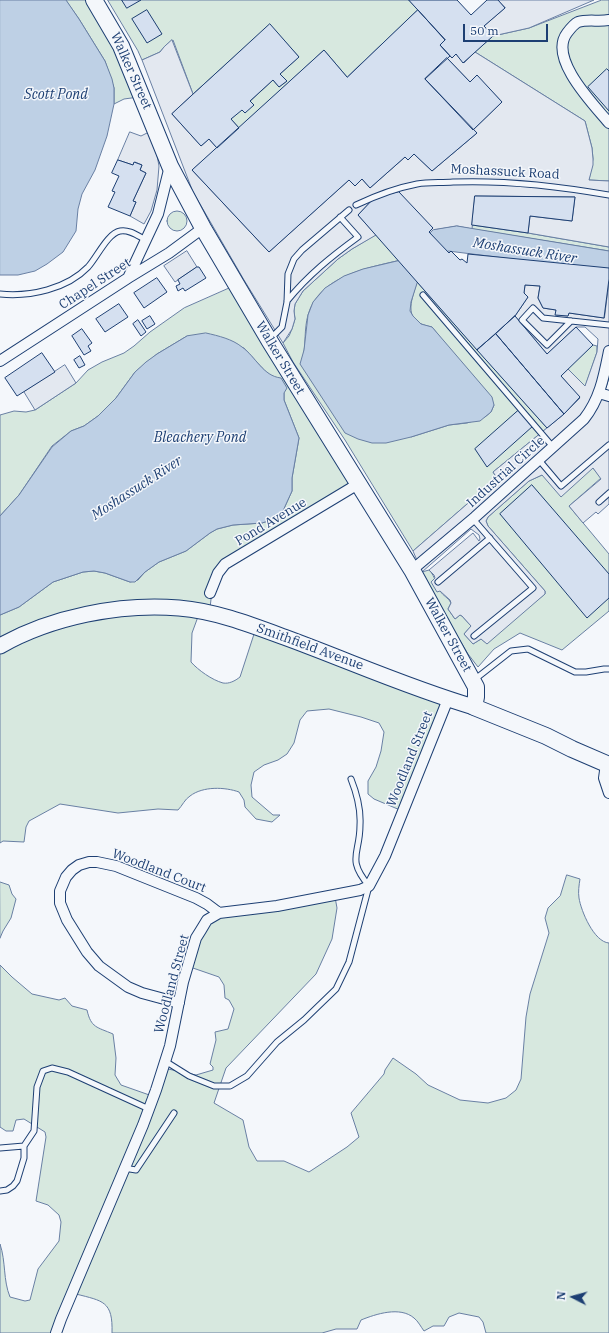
<!DOCTYPE html>
<style>
body{margin:0}
#map{position:relative;width:609px;height:1333px;overflow:hidden;background:#f4f7fb;font-family:"IBM Plex Serif",serif}
canvas{display:block}
.north{position:absolute;left:553px;top:1277px;width:40px;height:40px;-webkit-text-stroke:3px #f4f7fb;paint-order:stroke;rotate:276deg;font-size:11px;font-weight:700;line-height:16px;text-align:center;color:#1d3f73}
.north::after{content:'';display:block;margin:auto;width:14px;height:18px;background:#1d3f73;clip-path:polygon(50% 0,100% 100%,50% 72%,0 100%)}
.scale{position:absolute;left:463px;top:24px;width:85px;height:18px;box-sizing:border-box;border:2px solid #1d3f73;border-top:0;padding-left:5px;font-size:12px;line-height:14px;white-space:nowrap;color:#1d3f73;-webkit-text-stroke:3px #f4f7fb;paint-order:stroke}
</style>
<div id="map">
<canvas width="609" height="1333"></canvas>
<div class="north">N</div>
<div class="scale">50 m</div>
</div>
<script>
const c = document.querySelector('canvas').getContext('2d');
c.lineJoin = 'round';
function paint(path, color) { c.fillStyle = color; c.fill(path, 'evenodd'); }
function strokePath(path, color, width, dash) { c.strokeStyle = color; c.lineWidth = width; c.lineCap = dash ? 'butt' : 'round'; c.setLineDash(dash || []); c.stroke(path); }
function write(font, color, halo, rows, align = 'center') {
  c.font = font + ' "IBM Plex Serif",serif'; c.lineWidth = 3; c.setLineDash([]); c.textBaseline = 'middle'; c.strokeStyle = halo; c.fillStyle = color; for (const [text, x, y, turn = 0] of rows) {
    c.save(); c.translate(x, y); c.rotate((+turn || 0) * Math.PI / 180); c.textAlign = isNaN(turn) ? turn : align; if (halo) c.strokeText(text, 0, 0); c.fillText(text, 0, 0); c.restore();
  }
}
const green = new Path2D(`
 M 66,0 L 99,0 L 146,96 L 124,99 L 114,104 L 114,88 L 105,61 L 79,19 Z
 M 108,0 L 409,0 L 418,10 L 347,77 L 324,50 L 239,128 L 231,119 L 273,80 L 279,87 L 287,81 L 280,74 L 299,57 L 270,25 L 193,94 L 173,40 L 164,47 L 160,52 L 142,60 L 138,51 Z
 M 602,0 L 609,0 L 609,181 L 589,180 L 593,159 L 592,148 L 585,121 L 475,52 L 493,36 L 529,28 Z
 M167 221a10 10 0 1 1 20 0a10 10 0 1 1-20 0Z
 M 472,225 L 528,233 L 609,247 L 609,251 L 472,229 Z
 M 376,235 L 401,260 C 367,268 319,276 308,315 C 304,329 306,344 303,358 L 411,437 L 449,425 L 467,423 L 485,417 L 491,412 L 494,405 L 432,327 C 402,322 411,302 417,282 L 547,428 L 493,472 L 497,478 L 413,551 L 345,440 L 293,362 L 283,343 L 289,336 L 292,329 L 295,319 L 294,311 L 295,304 L 303,291 L 338,259 L 352,249 Z
 M 239,284 L 358,481 L 223,566 L 213,582 L 210,608 L 199,614 L 192,633 L 191,662 C 198,670 212,680 223,683 C 229,684 235,681 240,677 L 256,628 L 448,699 L 400,810 L 374,799 L 368,794 L 368,781 L 376,767 L 381,751 L 384,732 L 379,723 L 361,717 L 329,709 L 307,711 L 300,720 L 294,743 L 287,754 L 278,760 L 264,765 L 254,772 L 251,785 L 252,797 L 273,815 L 280,815 L 272,822 L 256,819 L 245,807 L 244,800 L 239,792 C 225,787 203,786 190,796 C 185,799 182,806 178,810 L 158,809 L 118,813 L 60,804 L 29,821 L 26,827 L 24,842 L 3,841 L 0,843 L 0,615 L 19,607 L 53,582 L 83,572 L 94,571 L 105,573 L 130,582 L 138,580 L 145,572 L 159,562 L 186,551 L 210,533 L 217,529 L 233,525 L 262,523 L 274,519 L 282,513 L 292,491 L 292,478 L 299,438 L 284,400 L 284,393 L 273,377 L 265,371 L 244,348 L 187,336 L 157,354 L 135,372 L 116,398 L 98,416 L 84,426 L 71,431 L 52,446 L 19,495 L 0,516 L 0,415 L 14,411 L 26,412 L 35,410 L 76,383 L 88,370 L 102,362 L 124,353 L 134,346 L 150,332 L 184,308 Z
 M 593,345 L 597,346 L 597,352 L 585,387 L 568,369 Z
 M 593,468 L 601,478 L 569,506 L 609,554 L 609,611 L 562,650 L 520,633 L 494,649 L 478,667 L 468,654 L 431,592 L 422,572 L 429,570 C 436,577 435,584 440,591 C 443,596 449,598 451,603 L 448,609 L 455,619 L 460,615 L 462,616 L 471,626 L 464,634 L 473,644 L 481,639 L 485,642 L 545,594 L 545,591 L 488,526 L 486,521 L 488,517 L 529,481 L 542,475 Z
 M 567,875 L 580,879 C 579,885 578,892 579,898 C 581,911 594,942 609,943 L 609,1333 L 486,1333 L 483,1322 L 479,1317 L 459,1313 L 449,1317 L 444,1326 L 433,1326 L 424,1331 C 421,1327 418,1321 414,1318 C 400,1306 376,1314 361,1320 L 357,1329 L 336,1329 L 322,1333 L 112,1333 C 113,1301 103,1301 76,1294 L 59,1333 L 0,1333 L 0,1244 C 6,1262 3,1280 10,1297 L 25,1301 L 30,1300 L 38,1269 L 59,1241 L 61,1222 L 59,1215 L 48,1205 L 36,1201 L 46,1137 L 45,1132 L 24,1119 L 16,1120 L 13,1131 L 6,1131 L 0,1127 L 0,965 L 12,977 L 32,994 L 59,1000 L 65,998 L 72,1006 L 87,1010 C 91,1028 97,1027 113,1034 L 116,1058 L 115,1075 L 121,1085 L 155,1097 L 168,1069 L 196,1075 L 213,1070 L 213,1067 L 210,1064 L 216,1040 L 215,1032 L 228,1029 L 234,1009 L 229,1000 L 225,998 L 224,985 L 219,977 L 190,967 L 203,931 L 214,916 L 335,897 L 337,908 L 332,939 L 316,974 L 226,1068 L 214,1103 L 243,1120 L 249,1147 L 257,1161 L 284,1161 L 309,1172 L 347,1147 L 359,1137 L 351,1113 L 384,1074 L 385,1070 L 393,1058 L 416,1074 L 428,1085 L 460,1100 L 488,1103 L 506,1098 L 516,1090 L 521,1079 L 526,1017 L 530,994 L 549,933 L 545,918 L 548,908 L 560,896 Z
 M 0,882 L 9,885 L 12,894 L 16,899 L 11,918 L 3,931 L 0,938 Z`);
const parking = new Path2D(`
 M 498,0 L 594,0 L 529,28 L 493,36 L 484,26 L 505,8 Z
 M 172,40 L 193,94 L 172,114 L 201,146 L 209,139 L 217,148 L 192,170 L 269,252 L 349,180 L 355,186 L 362,179 L 370,188 L 405,157 L 408,160 L 414,154 L 432,171 L 477,133 L 473,130 L 502,102 L 477,76 L 470,82 L 447,58 L 450,56 L 452,58 L 456,54 L 464,63 L 475,52 L 585,121 L 592,148 L 593,159 L 593,165 L 589,180 L 609,181 L 609,247 L 528,233 L 530,216 L 572,221 L 575,197 L 475,196 L 472,229 L 457,226 L 434,230 L 430,233 L 375,197 L 358,215 L 376,235 L 352,249 L 338,259 L 303,291 L 295,304 L 294,311 L 295,319 L 292,329 L 283,343 L 244,280 L 193,192 L 142,60 L 160,52 L 164,47 Z
 M 130,132 L 141,136 L 149,132 L 156,150 L 159,166 L 157,190 L 151,211 L 144,224 L 130,216 L 136,202 L 133,201 L 146,173 L 140,170 L 142,165 L 135,162 L 133,165 L 118,160 Z
 M 187,251 L 197,267 L 175,282 L 164,266 Z
 M 609,282 L 609,378 L 602,399 L 609,394 L 609,504 L 598,514 L 596,512 L 583,523 L 569,506 L 601,479 L 593,468 L 561,497 L 542,475 L 529,481 L 488,517 L 486,521 L 488,526 L 545,591 L 545,594 L 487,644 L 481,639 L 473,644 L 464,634 L 471,626 L 462,616 L 460,615 L 455,619 L 448,609 L 451,603 L 450,600 L 440,591 L 437,592 L 431,582 L 435,578 L 434,575 L 429,570 L 473,533 L 479,541 L 480,539 L 479,535 L 471,529 L 422,572 L 413,551 L 497,478 L 493,472 L 564,414 L 580,398 L 561,376 L 568,369 L 585,386 L 597,352 L 598,339 L 585,327 L 576,327 L 547,354 L 515,316 L 528,297 L 524,293 L 525,285 L 540,286 L 538,298 L 543,308 L 556,310 L 556,315 L 568,316 L 569,313 L 604,318 Z
 M 65,365 L 76,383 L 35,410 L 24,392 Z`);
const water = new Path2D(`
 M 0,0 L 66,0 L 79,19 L 105,61 L 112,79 L 114,88 L 114,104 L 107,136 L 95,170 L 82,194 L 78,209 L 76,231 L 63,252 L 47,264 L 35,271 L 18,275 L 0,275 Z
 M 457,226 L 609,251 L 609,271 L 448,251 L 419,277 L 411,302 L 410,311 L 413,316 L 421,324 L 432,327 L 492,397 L 494,405 L 491,412 L 480,421 L 449,425 L 411,437 L 386,443 L 372,443 L 358,439 L 345,433 L 300,364 L 304,350 L 308,315 L 313,302 L 325,288 L 344,276 L 363,269 L 401,260 L 433,230 Z
 M 206,333 C 219,336 232,339 242,347 C 256,357 263,376 281,378 L 287,388 L 284,393 L 284,400 L 299,438 L 292,478 L 292,491 L 282,513 L 274,519 L 262,523 L 233,525 L 217,529 L 210,533 L 186,551 L 159,562 L 145,572 L 135,582 L 130,582 L 105,573 L 94,571 L 83,572 L 53,582 L 19,607 L 0,615 L 0,516 L 19,495 L 52,447 L 71,431 L 84,426 L 98,416 L 116,398 L 135,372 L 146,362 L 157,354 L 187,336 Z`);
const building = new Path2D(`
 M 122,0 L 141,0 L 127,8 Z
 M 409,0 L 457,0 L 471,15 L 487,0 L 498,0 L 505,8 L 484,26 L 493,36 L 463,63 L 456,54 L 452,58 L 440,45 L 445,40 Z
 M 147,10 L 162,34 L 147,43 L 132,19 Z
 M 418,10 L 445,40 L 440,45 L 450,56 L 425,79 L 477,133 L 432,171 L 414,154 L 408,160 L 405,157 L 370,188 L 362,179 L 355,186 L 349,180 L 269,252 L 192,170 L 324,50 L 347,77 Z
 M 270,24 L 299,57 L 280,74 L 287,81 L 279,87 L 273,80 L 250,101 L 254,105 L 245,113 L 242,110 L 231,119 L 239,128 L 217,148 L 209,139 L 201,146 L 172,114 Z
 M 447,58 L 470,82 L 477,75 L 502,102 L 473,130 L 425,79 Z
 M 607,69 L 609,71 L 609,111 L 588,87 Z
 M 118,160 L 133,165 L 134,162 L 142,165 L 140,170 L 146,173 L 133,201 L 136,202 L 130,216 L 108,207 L 115,192 L 112,191 L 119,176 L 112,173 Z
 M 399,192 L 433,228 L 429,232 L 449,253 L 451,251 L 460,260 L 462,259 L 467,263 L 468,254 L 609,268 L 609,279 L 604,318 L 569,313 L 568,316 L 555,315 L 556,310 L 543,308 L 538,298 L 540,286 L 525,285 L 524,293 L 528,297 L 515,316 L 477,350 L 358,215 L 375,197 Z
 M 475,196 L 575,197 L 572,221 L 530,216 L 528,233 L 472,225 Z
 M 197,267 L 199,267 L 206,278 L 185,291 L 183,288 L 178,291 L 176,286 L 180,284 L 178,280 Z
 M 157,278 L 167,292 L 144,308 L 134,293 Z
 M 119,304 L 128,317 L 105,332 L 96,319 Z
 M 150,316 L 155,324 L 147,329 L 142,321 Z
 M 515,316 L 547,354 L 576,327 L 593,345 L 561,376 L 580,397 L 564,414 L 496,334 Z
 M 138,320 L 146,332 L 141,336 L 133,324 Z
 M 82,329 L 92,343 L 88,346 L 91,351 L 84,355 L 72,336 Z
 M 496,334 L 564,414 L 547,428 L 477,350 Z
 M 42,353 L 55,372 L 17,396 L 5,378 Z
 M 80,356 L 85,365 L 79,368 L 74,360 Z
 M 519,410 L 533,426 L 487,467 L 475,449 Z
 M 532,485 L 609,574 L 609,598 L 587,618 L 500,514 Z`);
const service = new Path2D(`
 M 356,205 C 375,196 396,188 417,184 C 428,182 441,183 453,182 C 505,180 558,186 609,195
 M 0,294 C 30,297 67,289 88,267 C 97,257 108,233 120,231 C 129,229 138,236 146,240
 M 423,295 L 553,447
 M 287,301 C 308,275 332,256 358,237 L 340,217
 M 571,321 L 547,345 L 522,320 L 533,308 L 543,318 L 609,325
 M 271,338 L 282,327 L 287,302 L 288,274 L 294,259 L 302,250 L 349,210
 M 539,460 L 561,486 L 609,445
 M 599,502 L 609,493
 M 473,519 L 533,588 L 474,636
 M 438,582 L 490,538
 M 474,680 L 511,651 L 528,649 L 575,672 L 586,672 L 604,669 L 609,669
 M 165,1061 L 189,1076 L 214,1086 L 230,1086 L 247,1076 L 277,1042 L 304,1020 L 336,989 L 349,962 L 369,886 C 346,858 360,855 360,825 C 361,808 357,794 351,779
 M 0,1148 L 24,1146
 M 124,1168 L 136,1170 L 174,1113
 M 0,1191 L 7,1190 L 13,1186 L 17,1181 L 24,1158 L 24,1146 L 34,1131 L 37,1087 L 43,1071 L 52,1068 L 68,1072 L 149,1109`);
const minor = new Path2D(`
 M 609,20 C 599,22 588,19 578,22 C 574,24 570,29 567,33 C 548,58 593,104 609,123
 M 128,278 L 158,214 L 170,166
 M 0,361 L 128,278 L 169,253 L 203,228
 M 599,393 L 609,396
 M 412,570 L 475,517 L 584,419 C 600,399 604,376 609,351
 M 210,593 L 218,573 L 225,564 L 358,484
 M 606,764 L 604,778 L 609,793
 M 179,1003 L 142,993 L 128,987 L 99,966 L 87,952 L 67,920 L 60,903 L 60,891 L 66,877 L 72,870 L 79,865 L 89,862 L 97,862 L 116,866 L 196,898 L 207,904 L 219,913
 M 56,1333 L 61,1319 L 143,1125 L 156,1090 L 170,1046 L 183,982 L 196,938 L 201,930 L 207,920 L 219,913 L 277,906 L 360,890 L 369,886 L 385,856 L 448,699`);
const secondary = new Path2D(`
 M 0,646 C 51,617 120,603 179,608 C 215,611 249,624 284,637 C 347,660 409,688 474,707`);
const primary = new Path2D(`
 M 94,0 L 121,46 L 170,166 L 203,228 L 269,340 L 412,570 L 476,687 L 476,697 L 474,707 L 546,736 L 572,749 L 609,765`);
const streetNames = [
 ["Walker Street",131,71,66],
 ["Moshassuck Road",505,172,3],
 ["Chapel Street",95,284,-33],
 ["Walker Street",280,358,59],
 ["Industrial Circle",506,472,-42],
 ["Pond Avenue",271,522,-31],
 ["Walker Street",448,635,61],
 ["Smithfield Avenue",310,647,20],
 ["Woodland Street",410,759,-68],
 ["Woodland Court",159,871,21],
 ["Woodland Street",172,984,-75]
];
const waterNames = [
 ["Scott Pond",56,95],
 ["Moshassuck River",525,251,9],
 ["Bleachery Pond",200,438],
 ["Moshassuck River",137,488,-33]
];
paint(green, '#d7e8df');
strokePath(green, '#687fa3', 1);
paint(parking, '#e3e8f0');
strokePath(parking, '#687fa3', 1);
paint(water, '#bed0e5');
strokePath(water, '#687fa3', 1);
paint(building, '#d5e0f0');
strokePath(building, '#1d3f73', 1);
strokePath(service, '#1d3f73', 7);
strokePath(minor, '#1d3f73', 12);
strokePath(secondary, '#1d3f73', 17);
strokePath(primary, '#1d3f73', 18);
strokePath(service, '#f4f7fb', 5);
strokePath(minor, '#f4f7fb', 10);
strokePath(secondary, '#f4f7fb', 15);
strokePath(primary, '#f4f7fb', 16);
write('13px', '#1d3f73', '#f4f7fb', streetNames);
write('italic 14px', '#1d3f73', '#f4f7fb', waterNames);
</script>
